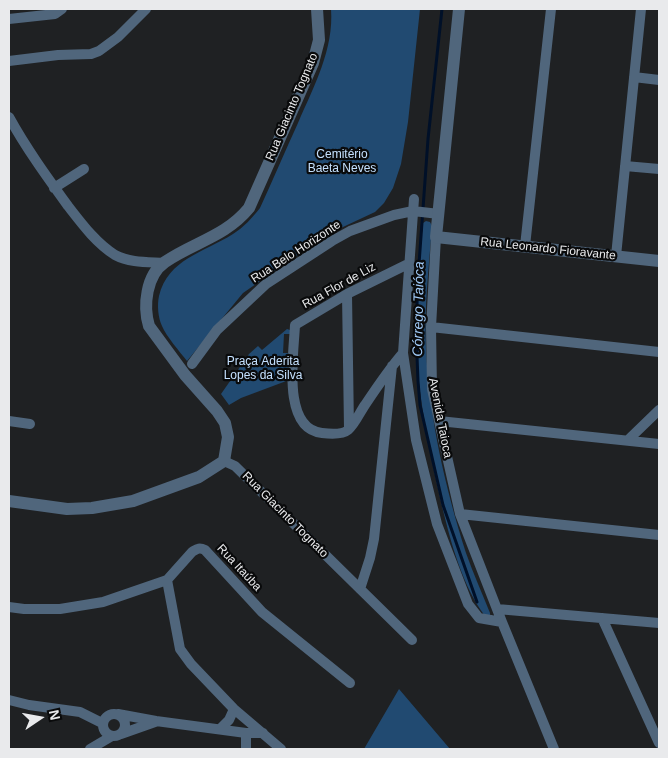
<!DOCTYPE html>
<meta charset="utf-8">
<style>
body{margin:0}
#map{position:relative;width:668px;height:758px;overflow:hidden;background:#1f2123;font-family:Helvetica,sans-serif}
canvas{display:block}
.frame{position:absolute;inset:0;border:10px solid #e9eaec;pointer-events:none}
.north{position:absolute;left:15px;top:693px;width:50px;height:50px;-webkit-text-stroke:4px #090a0b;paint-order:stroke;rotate:78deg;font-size:14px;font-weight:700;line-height:20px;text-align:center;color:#e9eaec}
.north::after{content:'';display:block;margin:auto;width:18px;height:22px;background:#e9eaec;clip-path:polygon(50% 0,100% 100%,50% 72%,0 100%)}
</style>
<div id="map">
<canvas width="668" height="758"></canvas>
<div class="frame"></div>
<div class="north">N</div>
</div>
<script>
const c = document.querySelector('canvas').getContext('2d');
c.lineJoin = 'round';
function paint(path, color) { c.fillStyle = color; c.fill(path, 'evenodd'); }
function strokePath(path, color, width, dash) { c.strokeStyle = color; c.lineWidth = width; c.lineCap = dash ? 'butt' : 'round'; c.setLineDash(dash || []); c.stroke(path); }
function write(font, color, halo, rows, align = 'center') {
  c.font = font + ' Helvetica,sans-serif'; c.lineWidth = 4.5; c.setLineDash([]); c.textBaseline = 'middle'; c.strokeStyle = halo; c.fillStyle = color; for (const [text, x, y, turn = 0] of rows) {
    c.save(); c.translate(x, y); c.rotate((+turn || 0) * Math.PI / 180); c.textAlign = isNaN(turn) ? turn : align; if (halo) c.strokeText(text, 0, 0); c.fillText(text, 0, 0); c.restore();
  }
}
const green = new Path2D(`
 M 331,9 L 420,9 L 408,122 L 401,164 L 393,188 L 384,203 L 375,212 L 328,234 L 243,293 L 187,361 C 180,352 166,336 162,326 C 158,318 157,305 159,296 C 168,259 203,253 233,234 C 244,227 252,218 260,208 C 273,180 285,151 298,123 C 314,86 334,49 331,9 Z
 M 426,221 L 430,222 L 432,226 C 429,267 424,307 426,348 C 429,417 445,487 466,553 C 473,573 482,593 490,613 L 490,615 L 485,616 C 462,585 451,543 442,506 C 432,463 423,420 418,375 C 412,325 418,273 423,223 Z
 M 287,329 L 290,330 L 291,334 L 284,334 L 283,353 L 290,353 L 289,380 L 241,398 L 229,405 L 221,394 L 249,354 L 258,346 L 262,350 Z
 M 399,689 L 450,749 L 364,749 Z`);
const stream = new Path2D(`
 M 442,9 L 428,139 L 418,278 L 416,331 L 418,381 L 420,405 L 443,505 L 477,602`);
const minor = new Path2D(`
 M 9,19 L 55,14 L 62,9
 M 9,61 L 58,55 L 91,54 L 99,51 L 118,37 L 146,9
 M 634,77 L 659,80
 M 9,117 C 26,148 47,177 68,206 C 82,224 96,243 115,255 C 130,263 148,262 164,263
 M 625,166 L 659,169
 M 54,188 L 84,169
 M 414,199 L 403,353 L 416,440 L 437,524 L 468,604 L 479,618 L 502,622
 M 436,237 L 431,327 L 432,389 L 439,421 L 460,514 L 502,622 L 554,749
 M 525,246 L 551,9
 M 616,256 L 641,9
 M 347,294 L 349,429
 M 431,327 L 659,352
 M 403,353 C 389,369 377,387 365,405 C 360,412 355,424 348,430 C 342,435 330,434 322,433 C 281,429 294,352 295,325 L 347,294 L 410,263
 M 192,364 L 217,330 L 266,284 L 332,241 L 350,231 L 394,215 L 413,211 L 439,214
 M 9,421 L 30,424
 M 439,421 L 659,444
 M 628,440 L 659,410
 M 224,461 L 235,466 L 412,640
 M 460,514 L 659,535
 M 167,580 L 180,649 L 191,664 L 234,709 L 281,749
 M 360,589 L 370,558 L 374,539 L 392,366
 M 9,607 L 24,609 L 60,609 L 103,602 L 167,580 L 192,552 C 197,549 199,547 205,550 L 262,612 L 350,683
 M 497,609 L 659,623
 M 602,618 L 659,743
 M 9,700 L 29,705 L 80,712 L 102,723
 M103 725a11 11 0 1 1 22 0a11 11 0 1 1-22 0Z
 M 118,714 L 156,721 L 246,733 L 263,733
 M 220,729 L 229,720 L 234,709
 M 121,734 L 155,722
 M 90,749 L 112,736
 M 246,749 L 246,733`);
const tertiary = new Path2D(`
 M 459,9 L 436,237 L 659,261
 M 9,501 L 67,509 L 92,508 L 133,501 L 199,477 L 224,461 L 228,437 L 225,423 L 217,411 L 185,375 L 149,326 C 143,306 146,275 165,262 C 194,242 225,237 249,208 L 313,63 L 319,40 L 317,9`);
const streetNames = [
 ["Rua Giacinto Tognato",292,107,-67],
 ["Rua Leonardo Fioravante",548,249,6],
 ["Rua Belo Horizonte",296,252,-33],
 ["Rua Flor de Liz",339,286,-29],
 ["Avenida Taioca",440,418,79],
 ["Rua Giacinto Tognato",285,515,45],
 ["Rua Itaúba",239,568,47]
];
const parkNames = [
 ["Cemitério",342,155],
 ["Baeta Neves",342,169],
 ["Praça Aderita",263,362],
 ["Lopes da Silva",263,376]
];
const waterNames = [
 ["Córrego Taióca",419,309,-89]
];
paint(green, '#214a71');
strokePath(stream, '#001028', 3);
strokePath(minor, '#50667c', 10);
strokePath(tertiary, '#50667c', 12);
write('12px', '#e9eaec', '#090a0b', streetNames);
write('12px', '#c4e0fe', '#090a0b', parkNames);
write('italic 14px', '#a1cbf8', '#090a0b', waterNames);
</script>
